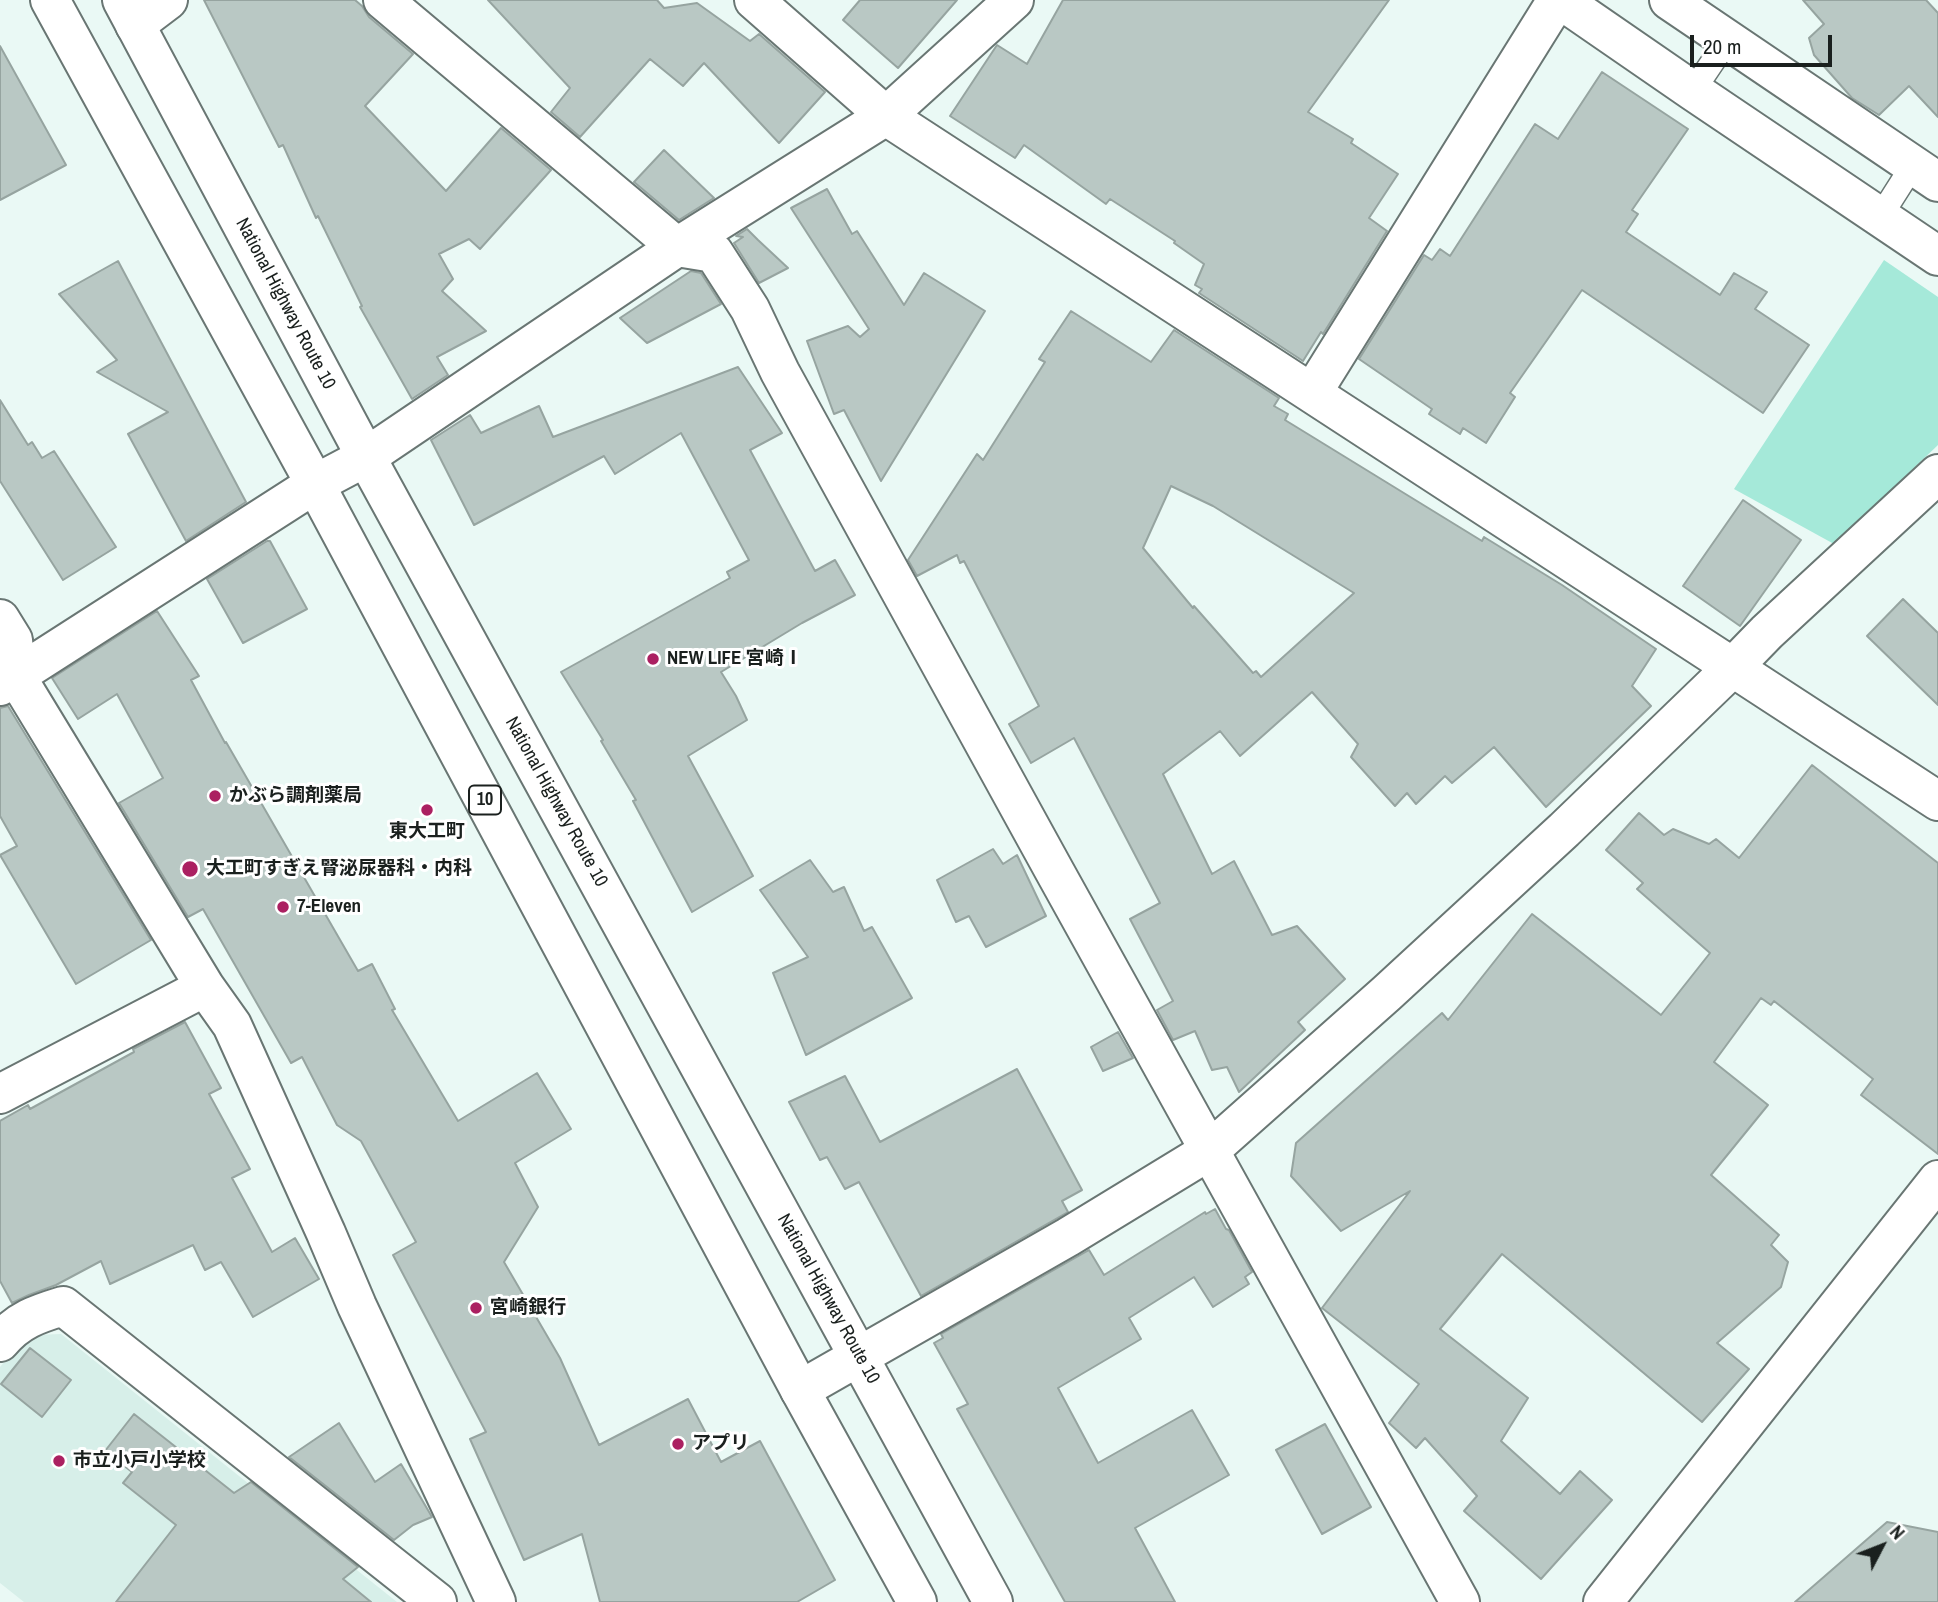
<!DOCTYPE html>
<meta charset="utf-8">
<style>
body{margin:0}
#map{position:relative;width:1938px;height:1602px;overflow:hidden;background:#eaf9f5;font-family:"Archivo Narrow",sans-serif}
canvas{display:block}
.north{position:absolute;left:1847px;top:1511px;width:70px;height:70px;-webkit-text-stroke:5px #fff;paint-order:stroke;rotate:48deg;font-size:19px;font-weight:700;line-height:28px;text-align:center;color:#1a201e}
.north::after{content:'';display:block;margin:auto;width:24px;height:32px;background:#1a201e;clip-path:polygon(50% 0,100% 100%,50% 72%,0 100%)}
.scale{position:absolute;left:1690px;top:35px;width:142px;height:32px;box-sizing:border-box;border:4px solid #1a201e;border-top:0;padding-left:9px;font-size:21px;line-height:24px;white-space:nowrap;color:#1a201e;-webkit-text-stroke:5px #fff;paint-order:stroke}
</style>
<div id="map">
<canvas width="1938" height="1602"></canvas>
<div class="north">N</div>
<div class="scale">20 m</div>
</div>
<script>
const c = document.querySelector('canvas').getContext('2d');
c.lineJoin = 'round';
function paint(path, color) { c.fillStyle = color; c.fill(path, 'evenodd'); }
function strokePath(path, color, width, dash) { c.strokeStyle = color; c.lineWidth = width; c.lineCap = dash ? 'butt' : 'round'; c.setLineDash(dash || []); c.stroke(path); }
function write(font, color, halo, rows, align = 'center') {
  c.font = font + ' "Archivo Narrow","Noto Sans JP",sans-serif'; c.lineWidth = 6; c.setLineDash([]); c.textBaseline = 'middle'; c.strokeStyle = halo; c.fillStyle = color; for (const [text, x, y, turn = 0] of rows) {
    c.save(); c.translate(x, y); c.rotate((+turn || 0) * Math.PI / 180); c.textAlign = isNaN(turn) ? turn : align; if (halo) c.strokeText(text, 0, 0); c.fillText(text, 0, 0); c.restore();
  }
}
const built = new Path2D(`
 M 61,1334 L 397,1602 L 371,1602 L 134,1414 L 105,1451 L 132,1472 L 123,1484 L 273,1602 L 159,1602 L 132,1581 L 116,1602 L 24,1602 L 0,1583 L 0,1367 L 14,1351 L 36,1335 Z`);
const green = new Path2D(`
 M 1884,260 L 1938,297 L 1938,445 L 1834,544 L 1734,489 Z`);
const building = new Path2D(`
 M 204,0 L 355,0 L 362,6 L 369,17 L 413,54 L 365,106 L 446,191 L 501,128 L 551,170 L 480,249 L 469,239 L 439,254 L 453,279 L 442,291 L 486,331 L 437,357 L 448,375 L 412,399 L 360,307 L 362,306 L 318,216 L 316,218 L 283,145 L 279,147 Z
 M 488,0 L 657,0 L 664,8 L 697,3 L 750,41 L 759,34 L 825,92 L 779,143 L 704,63 L 683,86 L 650,59 L 580,137 L 551,112 L 570,88 Z
 M 860,0 L 957,0 L 898,68 L 843,20 Z
 M 1063,0 L 1389,0 L 1308,112 L 1353,139 L 1351,143 L 1398,174 L 1369,218 L 1387,231 L 1323,334 L 1321,332 L 1303,361 L 1199,293 L 1202,289 L 1195,285 L 1204,264 L 1174,243 L 1175,241 L 1110,199 L 1106,204 L 1024,145 L 1015,158 L 950,116 L 997,45 L 1027,64 Z
 M 1803,0 L 1926,0 L 1938,13 L 1938,117 L 1909,86 L 1879,115 L 1852,98 L 1814,55 L 1809,38 L 1824,24 Z
 M 0,46 L 66,165 L 0,200 Z
 M 1602,72 L 1688,129 L 1632,210 L 1638,214 L 1626,232 L 1720,295 L 1734,273 L 1767,292 L 1755,309 L 1809,345 L 1763,413 L 1582,290 L 1510,393 L 1515,397 L 1486,443 L 1463,428 L 1460,434 L 1429,414 L 1432,409 L 1359,359 L 1424,255 L 1432,260 L 1440,249 L 1450,256 L 1535,124 L 1558,139 Z
 M 664,150 L 714,198 L 679,220 L 634,182 Z
 M 827,189 L 852,234 L 857,231 L 904,305 L 924,273 L 985,311 L 881,481 L 844,410 L 834,414 L 807,341 L 848,326 L 860,337 L 869,329 L 791,208 Z
 M 747,229 L 758,240 L 788,268 L 759,283 L 734,243 L 743,237 L 736,236 Z
 M 118,261 L 246,502 L 186,541 L 128,434 L 168,412 L 97,372 L 117,360 L 59,294 Z
 M 691,271 L 701,273 L 721,304 L 647,343 L 620,318 Z
 M 1071,311 L 1151,362 L 1174,330 L 1279,398 L 1274,406 L 1288,414 L 1285,420 L 1482,541 L 1484,537 L 1562,585 L 1656,649 L 1632,686 L 1651,706 L 1546,807 L 1494,747 L 1452,783 L 1445,776 L 1416,804 L 1407,793 L 1395,806 L 1351,757 L 1358,744 L 1312,692 L 1240,756 L 1220,731 L 1163,774 L 1212,874 L 1234,861 L 1272,935 L 1297,926 L 1345,979 L 1298,1022 L 1305,1030 L 1239,1092 L 1227,1067 L 1212,1070 L 1195,1031 L 1173,1040 L 1157,1010 L 1173,1001 L 1130,919 L 1160,903 L 1074,738 L 1031,763 L 1009,724 L 1039,706 L 964,561 L 960,563 L 957,555 L 917,576 L 908,560 L 977,454 L 983,460 L 1045,362 L 1039,359 ZM 1171,486 L 1213,506 L 1354,593 L 1261,677 L 1256,671 L 1253,673 L 1194,606 L 1193,608 L 1143,548 Z
 M 738,367 L 782,433 L 750,450 L 815,571 L 835,560 L 855,595 L 802,623 L 721,672 L 736,696 L 747,720 L 688,756 L 753,876 L 692,912 L 633,801 L 636,800 L 601,741 L 603,740 L 561,672 L 730,578 L 727,572 L 749,560 L 681,433 L 615,474 L 604,456 L 474,525 L 431,440 L 470,415 L 481,433 L 539,406 L 553,437 Z
 M 0,400 L 28,445 L 32,442 L 42,458 L 54,451 L 116,547 L 63,580 L 0,481 Z
 M 1743,500 L 1801,540 L 1740,626 L 1683,586 Z
 M 267,541 L 270,541 L 307,609 L 243,643 L 207,579 Z
 M 1903,599 L 1938,633 L 1938,705 L 1867,636 Z
 M 157,611 L 199,676 L 191,680 L 225,743 L 226,742 L 358,971 L 372,964 L 395,1009 L 392,1010 L 458,1121 L 537,1073 L 571,1129 L 515,1163 L 538,1207 L 504,1262 L 560,1358 L 599,1445 L 688,1399 L 721,1462 L 760,1441 L 835,1580 L 797,1602 L 600,1602 L 582,1534 L 524,1560 L 470,1439 L 486,1432 L 393,1255 L 416,1242 L 361,1141 L 337,1125 L 302,1057 L 291,1063 L 203,909 L 188,917 L 119,803 L 163,778 L 117,694 L 78,719 L 52,678 Z
 M 8,706 L 151,940 L 76,984 L 0,855 L 17,846 L 0,816 L 0,708 Z
 M 1812,765 L 1938,863 L 1938,1154 L 1861,1095 L 1873,1079 L 1774,1001 L 1771,1005 L 1761,998 L 1714,1062 L 1768,1105 L 1711,1175 L 1779,1235 L 1771,1245 L 1788,1262 L 1781,1287 L 1717,1343 L 1749,1369 L 1702,1422 L 1502,1254 L 1440,1329 L 1528,1398 L 1501,1441 L 1560,1494 L 1580,1471 L 1612,1500 L 1541,1579 L 1464,1511 L 1477,1496 L 1425,1438 L 1416,1448 L 1389,1423 L 1419,1384 L 1322,1308 L 1410,1191 L 1341,1231 L 1291,1176 L 1296,1143 L 1442,1013 L 1448,1020 L 1532,914 L 1661,1015 L 1710,953 L 1637,889 L 1643,883 L 1606,850 L 1639,813 L 1664,835 L 1673,829 L 1709,844 L 1716,839 L 1739,858 Z
 M 993,849 L 1003,864 L 1017,855 L 1046,916 L 986,947 L 969,916 L 956,922 L 937,880 Z
 M 810,860 L 833,892 L 844,887 L 864,931 L 872,927 L 912,998 L 806,1055 L 773,973 L 808,957 L 760,890 Z
 M 185,1022 L 221,1088 L 209,1094 L 250,1169 L 232,1178 L 272,1252 L 295,1238 L 319,1279 L 253,1317 L 221,1262 L 205,1270 L 193,1245 L 110,1284 L 101,1261 L 56,1285 L 29,1295 L 12,1303 L 0,1281 L 0,1121 L 28,1105 L 30,1109 L 134,1052 L 133,1049 Z
 M 1118,1032 L 1133,1058 L 1103,1071 L 1091,1047 Z
 M 1017,1069 L 1082,1190 L 1062,1201 L 1068,1212 L 921,1296 L 859,1182 L 845,1189 L 827,1157 L 820,1160 L 789,1102 L 845,1076 L 880,1142 Z
 M 1215,1209 L 1226,1229 L 1229,1230 L 1252,1272 L 1245,1277 L 1249,1284 L 1213,1307 L 1194,1277 L 1129,1318 L 1141,1339 L 1058,1388 L 1098,1463 L 1192,1410 L 1229,1475 L 1135,1528 L 1175,1602 L 1065,1602 L 957,1409 L 968,1404 L 934,1343 L 943,1338 L 941,1334 L 1089,1250 L 1104,1275 L 1205,1212 L 1206,1214 Z
 M 30,1348 L 71,1380 L 42,1417 L 1,1384 Z
 M 134,1414 L 234,1493 L 251,1482 L 358,1567 L 343,1579 L 371,1602 L 116,1602 L 176,1525 L 123,1483 L 132,1472 L 105,1451 Z
 M 339,1423 L 375,1482 L 401,1464 L 432,1517 L 413,1525 L 394,1540 L 289,1457 Z
 M 1325,1424 L 1371,1507 L 1322,1534 L 1276,1450 Z
 M 1887,1522 L 1938,1532 L 1938,1602 L 1795,1602 Z`);
const service = new Path2D(`
 M 1693,91 L 1728,39
 M 1880,217 L 1913,165`);
const minor = new Path2D(`
 M 383,0 L 677,247 L 714,253 L 750,309 L 780,372 L 1055,872 L 1460,1602
 M 754,0 L 886,116 L 1938,801
 M 1561,0 L 1693,91 L 1938,256
 M 1669,0 L 1938,182
 M 135,25 L 168,0
 M 1312,393 L 1557,0
 M 0,619 L 13,640 L 16,676 L 205,987 L 232,1025 L 326,1233 L 357,1306 L 496,1602
 M 0,686 L 315,484 L 366,457 L 677,247 L 886,116 L 1014,0
 M 0,1094 L 205,987
 M 0,1342 C 18,1320 37,1314 63,1306 L 437,1602
 M 800,1390 L 1068,1237 L 1209,1151 L 1387,993 L 1564,830 L 1733,667 L 1767,632 L 1938,474
 M 1603,1602 L 1938,1180`);
const trunk = new Path2D(`
 M 50,0 L 315,484 L 800,1390 L 917,1602
 M 122,0 L 366,457 L 993,1602`);
const markers = [
 [653,659,7,"#ab2061"],
 [215,796,7,"#ab2061"],
 [427,810,7,"#ab2061"],
 [190,869,9,"#ab2061"],
 [283,907,7,"#ab2061"],
 [476,1308,7,"#ab2061"],
 [678,1444,7,"#ab2061"],
 [59,1461,7,"#ab2061"]
];
const shields = [
 [485,800,32]
];
const shieldNames = [
 ["10",485,800]
];
const streetNames = [
 ["National Highway Route 10",285,304,62],
 ["National Highway Route 10",556,802,61],
 ["National Highway Route 10",828,1299,61]
];
const poiNames = [
 ["NEW LIFE 宮崎Ⅰ",667,659],
 ["かぶら調剤薬局",229,796],
 ["東大工町",427,832,"center"],
 ["大工町すぎえ腎泌尿器科・内科",206,869],
 ["7-Eleven",297,907],
 ["宮崎銀行",490,1308],
 ["アプリ",692,1444],
 ["市立小戸小学校",73,1461]
];
paint(built, '#d7efe9');
paint(green, '#a5e9d9');
paint(building, '#b9c8c4');
strokePath(building, '#96a4a0', 2);
strokePath(service, '#697673', 26);
strokePath(minor, '#697673', 42);
strokePath(trunk, '#697673', 42);
strokePath(service, '#fff', 23);
strokePath(minor, '#fff', 38);
strokePath(trunk, '#fff', 38);
for (const [x, y, r, color] of markers) { const dot = new Path2D(); dot.arc(x, y, r, 0, 2 * Math.PI); c.fillStyle = color; c.fill(dot); strokePath(dot, '#fff', 2.5); }
for (const [x, y, w] of shields) { const box = new Path2D(); box.roundRect(x - w / 2, y - 14.5, w, 29, 5); c.fillStyle = '#fff'; c.fill(box); strokePath(box, '#1a201e', 2); }
write('bold 18px', '#1a201e', null, shieldNames);
write('19px', '#1a201e', '#fff', streetNames);
write('bold 19px', '#1a201e', '#fff', poiNames, 'left');
</script>
